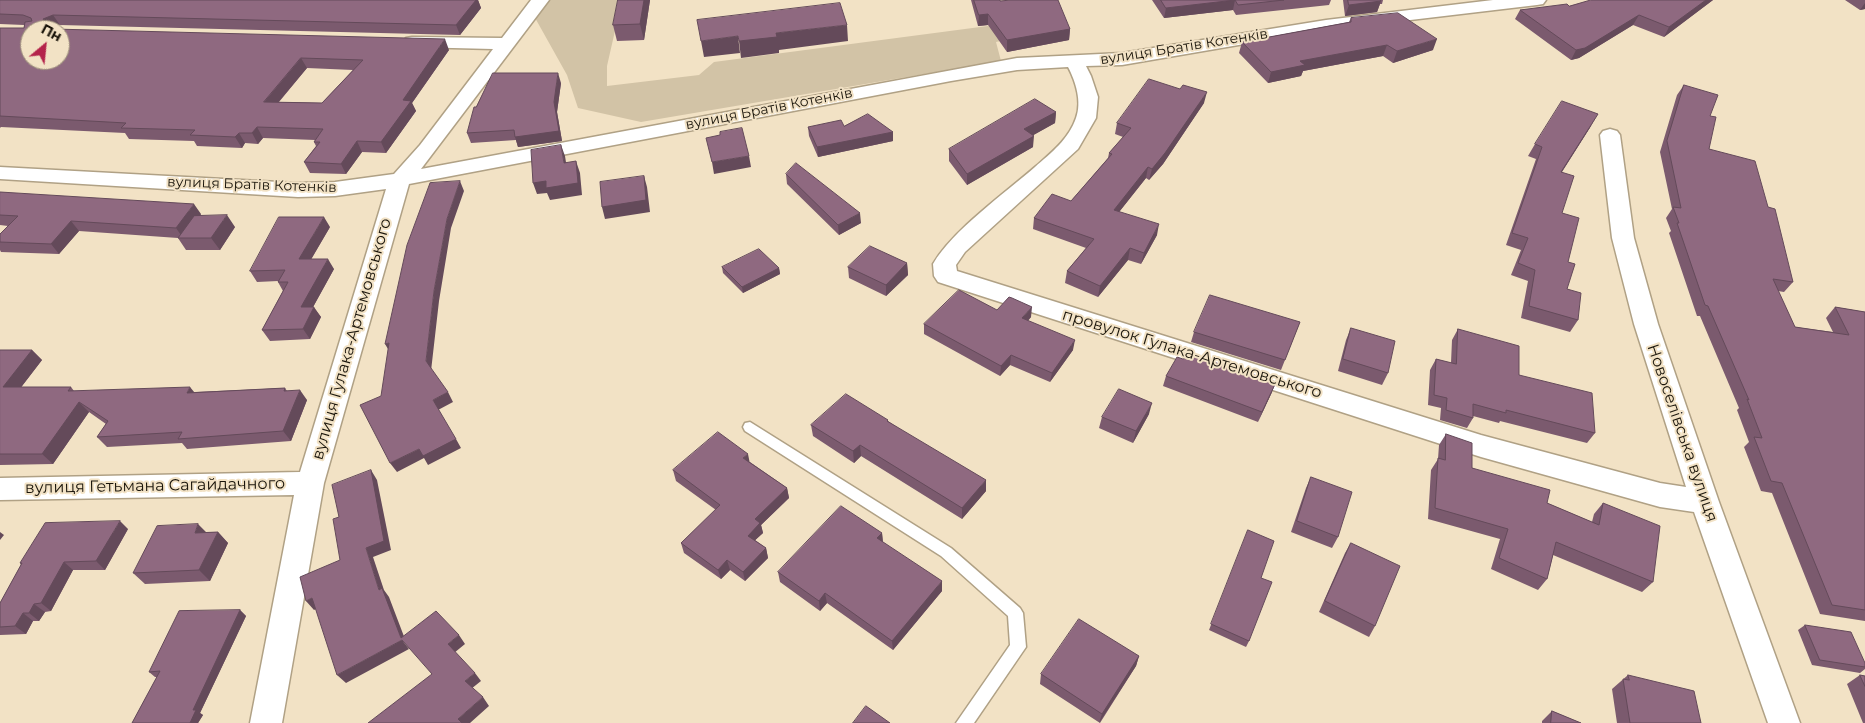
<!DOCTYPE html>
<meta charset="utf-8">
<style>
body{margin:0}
#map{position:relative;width:1865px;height:723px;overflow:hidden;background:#f2e2c5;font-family:Montserrat,sans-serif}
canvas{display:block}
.north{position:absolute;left:20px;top:20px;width:50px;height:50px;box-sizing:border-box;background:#f2e2c5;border:1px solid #9c907b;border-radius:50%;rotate:28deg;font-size:14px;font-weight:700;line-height:20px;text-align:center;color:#1a150b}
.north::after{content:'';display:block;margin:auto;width:18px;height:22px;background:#b4234b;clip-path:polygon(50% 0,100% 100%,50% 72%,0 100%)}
</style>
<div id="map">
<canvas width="1865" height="723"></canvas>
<div class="north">Пн</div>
</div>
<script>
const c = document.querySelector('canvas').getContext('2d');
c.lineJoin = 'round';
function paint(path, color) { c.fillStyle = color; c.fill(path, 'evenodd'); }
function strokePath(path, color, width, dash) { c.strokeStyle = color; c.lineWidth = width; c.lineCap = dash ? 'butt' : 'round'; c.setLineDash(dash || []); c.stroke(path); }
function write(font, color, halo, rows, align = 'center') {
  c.font = font + ' Montserrat,sans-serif'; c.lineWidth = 4; c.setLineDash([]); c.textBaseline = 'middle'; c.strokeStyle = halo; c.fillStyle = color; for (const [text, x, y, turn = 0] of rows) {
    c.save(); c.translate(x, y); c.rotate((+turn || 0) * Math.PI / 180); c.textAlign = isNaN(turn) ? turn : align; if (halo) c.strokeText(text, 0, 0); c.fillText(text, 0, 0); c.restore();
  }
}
const green = new Path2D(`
 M 546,0 L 622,0 L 607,66 L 607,86 L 699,75 L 714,62 L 1003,24 L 1015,38 L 996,42 L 1001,61 L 641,122 L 578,108 L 567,75 L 534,16 Z`);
const lane = new Path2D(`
 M 750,422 L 951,548 L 1020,608 L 1023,613 L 1026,647 L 974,723 L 956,723 L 1010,645 L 1008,616 L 941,556 L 745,431 L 743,427 L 745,423 Z`);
const street = new Path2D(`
 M 531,0 L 549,0 L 421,169 L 1017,58 L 1122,53 L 1326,20 L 1493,0 L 1546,0 L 1543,4 L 1537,5 L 1326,30 L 1122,65 L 1086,66 L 1091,76 L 1098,97 L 1096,118 L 1078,149 L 965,252 L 956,265 L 957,271 L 1481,435 L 1660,483 L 1686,487 L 1634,324 L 1612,238 L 1600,135 L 1603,131 L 1610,129 L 1617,131 L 1620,135 L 1634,238 L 1658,324 L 1719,502 L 1800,723 L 1768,723 L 1694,512 L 1660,507 L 1481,457 L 938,282 L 934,276 L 933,264 C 953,230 1004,194 1035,167 C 1051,153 1069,139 1076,118 C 1082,102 1076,82 1068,67 L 1017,70 L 951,81 L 409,184 L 324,483 L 282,723 L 250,723 L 294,495 L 0,500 L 0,478 L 300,472 L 386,189 L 335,196 L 298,197 L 0,179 L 0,167 L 298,183 L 335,182 L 394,174 L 420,145 L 493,49 L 412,47 L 406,46 L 403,42 L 406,38 L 412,37 L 502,38 Z`);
const wall = new Path2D(`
 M 0,0 L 478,0 L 481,8 L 460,35 L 60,25 L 55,27 L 56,29 L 449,50 L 412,103 L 416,111 L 386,153 L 362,152 L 346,174 L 310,173 L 304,162 L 316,146 L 314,142 L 315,140 L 263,138 L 258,144 L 245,143 L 242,148 L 197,146 L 194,141 L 129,139 L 125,133 L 1,127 L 0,128 L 0,28 L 24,28 L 24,25 L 0,24 ZM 307,68 L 353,70 L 322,103 L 279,102 Z
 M 618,0 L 650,0 L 644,40 L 617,41 L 613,25 Z
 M 971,0 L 1000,0 L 1000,1 L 1070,29 L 1069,40 L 1007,52 L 988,25 L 978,26 Z
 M 1152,0 L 1331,0 L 1329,5 L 1236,15 L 1233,10 L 1164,18 Z
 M 1343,0 L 1383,0 L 1382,4 L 1380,4 L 1377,12 L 1345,16 Z
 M 1713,0 L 1664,37 L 1633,25 L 1579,58 L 1571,60 L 1515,19 L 1520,10 L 1569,6 Z
 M 1845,0 L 1865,0 L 1865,9 L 1860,10 Z
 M 1351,18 L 1433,50 L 1393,63 L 1383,56 L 1303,71 L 1301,76 L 1268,83 L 1239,53 L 1242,42 L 1349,22 Z
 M 561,83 L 557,112 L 562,141 L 518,147 L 516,140 L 471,143 L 467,133 Z
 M 1684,85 L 1710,116 L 1709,149 L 1768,207 L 1793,282 L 1784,292 L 1778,291 L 1795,327 L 1833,332 L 1826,318 L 1835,307 L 1865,312 L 1865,621 L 1820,614 L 1772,493 L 1761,491 L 1744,447 L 1749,442 L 1737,410 L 1739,408 L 1700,316 L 1697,316 L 1669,233 L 1671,231 L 1666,218 L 1672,209 L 1660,152 L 1677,95 Z
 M 1204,103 L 1163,164 L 1149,180 L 1146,178 L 1119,212 L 1157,235 L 1141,264 L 1128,260 L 1098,297 L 1065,283 L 1067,271 L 1086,248 L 1033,229 L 1034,218 L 1071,201 L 1108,158 L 1109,153 L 1123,137 L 1115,134 L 1117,123 Z
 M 1056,112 L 1055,123 L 1033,135 L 1033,147 L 967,185 L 949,161 L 949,149 Z
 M 1591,126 L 1562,172 L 1562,213 L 1568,262 L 1567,289 L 1578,320 L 1570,332 L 1521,318 L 1528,281 L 1511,275 L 1521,250 L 1506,245 L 1536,159 L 1528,156 L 1535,144 Z
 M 808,127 L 893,132 L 893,141 L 818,157 L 809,136 Z
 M 786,174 L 861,223 L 839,235 L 787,184 Z
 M 0,192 L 201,214 L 200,216 L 235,227 L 220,250 L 186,250 L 178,238 L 79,231 L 59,254 L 1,252 L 0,250 L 0,242 L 8,226 L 0,225 Z
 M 330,227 L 311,259 L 334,269 L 313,307 L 321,317 L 310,339 L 270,341 L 262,330 L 283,291 L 278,282 L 278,281 L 257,282 L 250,271 Z
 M 907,263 L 908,275 L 886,296 L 849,278 L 848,267 Z
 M 722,267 L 779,268 L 780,274 L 743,293 L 723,273 Z
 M 997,310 L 1031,317 L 1028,321 L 1073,350 L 1050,382 L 1010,365 L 1000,376 L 924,334 L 924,324 Z
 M 1300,322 L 1281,370 L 1191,342 L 1194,332 Z
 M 1351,328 L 1388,373 L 1382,385 L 1338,371 L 1346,340 Z
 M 1458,329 L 1595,433 L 1587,443 L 1500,421 L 1499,423 L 1473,416 L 1473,418 L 1467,428 L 1440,420 L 1441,408 L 1428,405 L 1430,370 L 1436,359 L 1451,363 L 1452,340 Z
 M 0,350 L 32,350 L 42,360 L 21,387 L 71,387 L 74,391 L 195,392 L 285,388 L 287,391 L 307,400 L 291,441 L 187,449 L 182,443 L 107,447 L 97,437 L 106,424 L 89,412 L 53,464 L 0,465 Z
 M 1166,376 L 1272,392 L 1258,422 L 1163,386 Z
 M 1149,414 L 1133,443 L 1099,428 L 1102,417 Z
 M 888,420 L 888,421 L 986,491 L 962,519 L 861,456 L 854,463 L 813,436 L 811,425 Z
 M 1446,434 L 1472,468 L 1547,503 L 1592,522 L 1594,514 L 1603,503 L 1653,582 L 1642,592 L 1553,555 L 1547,579 L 1538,590 L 1491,569 L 1500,539 L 1428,519 L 1431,470 L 1438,459 L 1439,445 Z
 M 750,462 L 787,488 L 789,498 L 761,525 L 763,533 L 755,540 L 766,548 L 768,558 L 745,581 L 730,570 L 721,579 L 684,553 L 681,543 L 716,510 L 676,481 L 673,470 Z
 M 1311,477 L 1338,537 L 1332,548 L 1291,532 L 1306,488 Z
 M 128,529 L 105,570 L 73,570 L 51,611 L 45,612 L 39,621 L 33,621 L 26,634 L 0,635 L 0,603 L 21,565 L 20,563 Z
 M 1248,530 L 1261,578 L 1249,641 L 1246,647 L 1209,630 Z
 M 206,532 L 218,532 L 228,543 L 210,581 L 145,584 L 133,573 Z
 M 882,533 L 883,542 L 942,591 L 893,650 L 827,603 L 820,611 L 780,582 L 778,572 Z
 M 1351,543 L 1375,626 L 1369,637 L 1319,612 L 1345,553 Z
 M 240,610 L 246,616 L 200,713 L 203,715 L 198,723 L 132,723 L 157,677 L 155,677 L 149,672 Z
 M 1805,625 L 1865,663 L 1865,669 L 1860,673 L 1812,665 L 1798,630 Z
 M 1139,656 L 1136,666 L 1100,723 L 1040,684 L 1041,674 Z
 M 1628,675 L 1701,723 L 1617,723 L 1612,689 Z
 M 1860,675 L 1865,676 L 1865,723 L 1863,723 L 1847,684 Z
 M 1552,711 L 1581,723 L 1542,723 L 1542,721 Z`);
const shadedWall = new Path2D(`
 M 476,0 L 478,0 L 481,8 L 460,35 L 456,25 Z
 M 644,0 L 650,0 L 644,40 L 640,24 Z
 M 1235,0 L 1233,10 L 1164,18 L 1166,8 Z
 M 1706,0 L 1713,0 L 1664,37 L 1669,27 Z
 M 1381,1 L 1377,12 L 1345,16 L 1349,5 Z
 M 1865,3 L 1865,9 L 1860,10 Z
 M 988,14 L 988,25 L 978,26 L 979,15 Z
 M 53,15 L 60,25 L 55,27 L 57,30 L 50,29 L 43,19 Z
 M 1639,15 L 1633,25 L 1579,58 L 1571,60 L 1576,50 Z
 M 847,25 L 848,41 L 779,50 L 779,53 L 741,58 L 739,41 L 776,33 Z
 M 1070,29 L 1069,40 L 1007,52 L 1007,40 Z
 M 738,36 L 740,53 L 704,57 L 701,41 Z
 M 445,39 L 449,50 L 412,103 L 416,111 L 386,153 L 381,142 L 403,100 Z
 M 1437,39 L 1433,50 L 1393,63 L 1397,51 Z
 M 1387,45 L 1383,56 L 1303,71 L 1301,76 L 1268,83 L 1271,72 L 1300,61 Z
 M 301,58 L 307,68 L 270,112 L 264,102 Z
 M 558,73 L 561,83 L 557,112 L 562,141 L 518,147 L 515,137 L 554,102 Z
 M 1207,92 L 1204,103 L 1163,164 L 1149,180 L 1152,169 Z
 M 1056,112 L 1055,123 L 1023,141 L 1024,129 Z
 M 1598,114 L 1591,126 L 1554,184 L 1561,172 Z
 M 257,127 L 263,138 L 258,144 L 252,133 Z
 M 893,132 L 893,141 L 818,157 L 817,147 Z
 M 239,133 L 245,143 L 242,148 L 235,137 Z
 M 1034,136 L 1033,147 L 967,185 L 967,174 Z
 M 357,141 L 362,152 L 346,174 L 341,164 Z
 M 561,145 L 565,156 L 568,175 L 564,163 Z
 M 749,156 L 751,167 L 714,174 L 712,162 Z
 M 576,161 L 580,173 L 582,195 L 550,200 L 547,193 L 537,194 L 533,183 Z
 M 1148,167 L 1146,178 L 1112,221 L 1114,210 Z
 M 644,176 L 647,187 L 650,212 L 605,219 L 602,207 Z
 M 460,181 L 464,191 L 451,228 L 439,301 L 431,371 L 426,361 L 434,291 L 447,219 Z
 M 194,204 L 201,214 L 183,238 L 176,228 Z
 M 860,213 L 861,223 L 839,235 L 838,225 Z
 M 227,215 L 235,227 L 220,250 L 211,238 Z
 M 324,217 L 330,227 L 305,270 L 299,259 Z
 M 71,221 L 79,231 L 59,254 L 51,244 Z
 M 1159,224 L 1157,235 L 1141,264 L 1144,253 Z
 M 1130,248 L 1128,260 L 1098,297 L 1100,286 Z
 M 328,259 L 334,269 L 307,318 L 301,307 Z
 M 907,263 L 908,275 L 886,296 L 886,285 Z
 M 779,268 L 780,274 L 743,293 L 742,287 Z
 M 314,307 L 321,317 L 310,339 L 303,329 Z
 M 1032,307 L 1031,317 L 1021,328 L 1022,318 Z
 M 1075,340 L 1073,350 L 1050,382 L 1052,373 Z
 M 389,343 L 391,354 L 385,344 Z
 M 32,350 L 42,360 L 13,398 L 3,387 Z
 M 1011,355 L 1010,365 L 1000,376 L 1001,366 Z
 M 1276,382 L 1272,392 L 1258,422 L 1262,412 Z
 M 190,387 L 199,398 L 187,393 Z
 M 300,390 L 307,400 L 291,441 L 283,431 Z
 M 448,392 L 453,402 L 438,410 L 433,400 Z
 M 79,402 L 89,412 L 53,464 L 42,454 Z
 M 1152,403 L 1149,414 L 1133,443 L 1136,431 Z
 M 456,439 L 461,448 L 428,465 L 424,458 L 397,472 L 390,463 L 419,449 Z
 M 860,445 L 861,456 L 854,463 L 853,451 Z
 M 748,454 L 750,464 L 743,458 Z
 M 371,470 L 377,480 L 391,550 L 373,557 L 384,590 L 389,597 L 408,647 L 401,638 L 379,590 L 366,548 Z
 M 986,480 L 986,491 L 962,519 L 962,508 Z
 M 787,488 L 789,498 L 761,525 L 763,533 L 750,545 L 748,536 L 755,519 Z
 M 120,521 L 128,529 L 105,570 L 96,561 Z
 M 198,524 L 209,535 L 195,533 Z
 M 0,532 L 4,535 L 0,540 Z
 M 218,532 L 228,543 L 210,581 L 199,570 Z
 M 882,533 L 883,544 L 877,538 Z
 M 766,548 L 768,558 L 745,581 L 743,572 Z
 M 727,560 L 730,570 L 721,579 L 718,570 Z
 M 64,562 L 73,570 L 51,611 L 41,603 Z
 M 942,581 L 942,591 L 893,650 L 892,641 Z
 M 825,593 L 827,603 L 820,611 L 819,601 Z
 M 312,598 L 320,607 L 314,610 L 306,601 Z
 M 34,604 L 45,612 L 39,621 L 29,613 Z
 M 240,610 L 246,616 L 200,713 L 203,715 L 198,723 L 190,723 L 193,710 Z
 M 23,613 L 33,621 L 26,634 L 15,626 Z
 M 459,635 L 465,644 L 454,653 L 448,644 Z
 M 402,640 L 409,649 L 346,683 L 337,675 Z
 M 1139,656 L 1136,666 L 1099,723 L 1102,714 Z
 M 475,673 L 481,681 L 471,689 L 465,681 Z
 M 483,697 L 489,706 L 470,723 L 461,723 L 458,719 Z`);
const building = new Path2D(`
 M 0,0 L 476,0 L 456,25 L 53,15 L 43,19 L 45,22 L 51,22 L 53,29 L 445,39 L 403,100 L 411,101 L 381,142 L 357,141 L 341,164 L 304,162 L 320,142 L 314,142 L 323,129 L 257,127 L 252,133 L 239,133 L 235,137 L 190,135 L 195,130 L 121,128 L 126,123 L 0,116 L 0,28 L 24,28 L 25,22 L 32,21 L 31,18 L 23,15 L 0,14 ZM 30,30 L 60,30 L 60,60 L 30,60 ZM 301,58 L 363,60 L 322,103 L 264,102 Z
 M 618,0 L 644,0 L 640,24 L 613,25 Z
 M 974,0 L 1000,0 L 1000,1 L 1011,0 L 1058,0 L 1070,29 L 1007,40 L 988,14 L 979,15 Z
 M 1161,0 L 1284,0 L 1238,5 L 1235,0 L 1166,8 Z
 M 1348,0 L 1380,0 L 1381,1 L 1349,5 Z
 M 1591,0 L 1706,0 L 1669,27 L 1639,15 L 1585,48 L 1576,50 L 1520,10 L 1567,4 L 1569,6 Z
 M 840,3 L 847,25 L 776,33 L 777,37 L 739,41 L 738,36 L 701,41 L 697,20 Z
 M 1398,13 L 1437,39 L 1397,51 L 1387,45 L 1300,61 L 1305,65 L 1271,72 L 1242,42 L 1351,22 L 1351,18 Z
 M 493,73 L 558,73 L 554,102 L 559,131 L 515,137 L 514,130 L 467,133 L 474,107 L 476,107 Z
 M 1149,79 L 1180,89 L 1183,85 L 1207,92 L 1165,153 L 1152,169 L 1148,167 L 1114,210 L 1159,224 L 1144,253 L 1130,248 L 1100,286 L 1067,271 L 1094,239 L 1034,218 L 1052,194 L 1071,201 L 1112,154 L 1109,153 L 1131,128 L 1117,123 Z
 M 1684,85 L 1718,95 L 1710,116 L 1716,117 L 1709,149 L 1755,161 L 1768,207 L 1775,209 L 1793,282 L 1773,279 L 1795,327 L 1849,335 L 1835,307 L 1865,312 L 1865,610 L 1832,605 L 1782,483 L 1771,481 L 1754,437 L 1762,438 L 1747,399 L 1749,400 L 1708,306 L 1705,305 L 1677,223 L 1679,223 L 1673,207 L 1681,208 L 1667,141 Z
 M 1035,99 L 1056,112 L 1024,129 L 1034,136 L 967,174 L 949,149 Z
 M 1562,101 L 1598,114 L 1561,172 L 1574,176 L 1562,213 L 1579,218 L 1568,262 L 1575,264 L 1567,289 L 1581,293 L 1578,320 L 1529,306 L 1535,270 L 1518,263 L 1528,238 L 1512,233 L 1542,147 L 1535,144 Z
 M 868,114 L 893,132 L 817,147 L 808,127 L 841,120 L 844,126 Z
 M 742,128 L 749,156 L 712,162 L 706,138 L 720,135 L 720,132 Z
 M 561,145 L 564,163 L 576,161 L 578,183 L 546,188 L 546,181 L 533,183 L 531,150 Z
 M 796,163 L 860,213 L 838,225 L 786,174 Z
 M 644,176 L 646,200 L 602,207 L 600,182 Z
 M 460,181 L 447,219 L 434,291 L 426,361 L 448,392 L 433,400 L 456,439 L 423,456 L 419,449 L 390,463 L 360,405 L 381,396 L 389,343 L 385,344 L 407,245 L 430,183 Z
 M 0,192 L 194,204 L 176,228 L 71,221 L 51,244 L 0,242 L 0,234 L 18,216 L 0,215 Z
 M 227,215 L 211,238 L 178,238 L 194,216 Z
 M 279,217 L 324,217 L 299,259 L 328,259 L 301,307 L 314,307 L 303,329 L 262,330 L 288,282 L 278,282 L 285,270 L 250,271 Z
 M 870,246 L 907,263 L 886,285 L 848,267 Z
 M 759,249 L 779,268 L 742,287 L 722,267 Z
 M 959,290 L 997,310 L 1009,297 L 1012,298 L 1032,307 L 1022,318 L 1075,340 L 1052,373 L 1011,355 L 1001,366 L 924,324 Z
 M 1210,295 L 1300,322 L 1285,360 L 1194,332 Z
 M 1351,328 L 1395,341 L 1388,373 L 1343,359 Z
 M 1458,329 L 1519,346 L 1519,375 L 1592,393 L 1595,433 L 1506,410 L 1506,413 L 1473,404 L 1473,418 L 1446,410 L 1447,398 L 1434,395 L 1436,359 L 1456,364 Z
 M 0,350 L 32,350 L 3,387 L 71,387 L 68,391 L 190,387 L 187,393 L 285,388 L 284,391 L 300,390 L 283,431 L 178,439 L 182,432 L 97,437 L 108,421 L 79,402 L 42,454 L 0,454 Z
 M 1185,353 L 1276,382 L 1262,412 L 1166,376 L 1177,357 L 1183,359 Z
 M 1119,389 L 1152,403 L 1136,431 L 1102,417 Z
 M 846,394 L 888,420 L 887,421 L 986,480 L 962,508 L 860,445 L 853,451 L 811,425 Z
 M 718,432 L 748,454 L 743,458 L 787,488 L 755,519 L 760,523 L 748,536 L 766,548 L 743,572 L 727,560 L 718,570 L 681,543 L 720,505 L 673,470 Z
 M 1446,434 L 1472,443 L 1472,468 L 1550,490 L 1547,503 L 1599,525 L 1603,503 L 1660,526 L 1653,582 L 1556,542 L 1547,579 L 1499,558 L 1508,529 L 1435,508 L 1438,458 L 1445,460 Z
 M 371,470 L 384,541 L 366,548 L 379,590 L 382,588 L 401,638 L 436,611 L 459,635 L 448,644 L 475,673 L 465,681 L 483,697 L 458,719 L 462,723 L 368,723 L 432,674 L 402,640 L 337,675 L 312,598 L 306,601 L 300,577 L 340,560 L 333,519 L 339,517 L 332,485 Z
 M 1311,477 L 1352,492 L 1338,537 L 1297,521 Z
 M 841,506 L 882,533 L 877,538 L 942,581 L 892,641 L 825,593 L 819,601 L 778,572 Z
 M 120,521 L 96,561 L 64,562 L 41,603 L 34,604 L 29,613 L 23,613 L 15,626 L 0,627 L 0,603 L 22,563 L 20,563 L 45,523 Z
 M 198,524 L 195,533 L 218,532 L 199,570 L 133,573 L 157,526 Z
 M 1248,530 L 1274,541 L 1261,578 L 1272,582 L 1249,641 L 1211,624 Z
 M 1351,543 L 1400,566 L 1375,626 L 1325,601 Z
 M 240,610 L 193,710 L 196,710 L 190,723 L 132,723 L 160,671 L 149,672 L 179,611 Z
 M 1079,619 L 1139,656 L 1102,714 L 1041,674 Z
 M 1805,625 L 1851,632 L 1865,663 L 1865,667 L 1820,660 Z
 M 1628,675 L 1694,691 L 1701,723 L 1630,723 L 1623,679 L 1629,680 Z
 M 1860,675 L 1865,676 L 1865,686 Z
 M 866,706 L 890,723 L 853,723 Z
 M 1552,711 L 1581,723 L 1551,723 Z`);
const farStreetnames = [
 ["вулиця Братів Котенків",1184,47,-9],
 ["вулиця Братів Котенків",769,109,-11],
 ["вулиця Братів Котенків",252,185,2]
];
const streetNames = [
 ["вулиця Гулака-Артемовського",352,339,-74],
 ["провулок Гулака-Артемовського",1192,354,17],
 ["Новоселівська вулиця",1682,433,71],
 ["вулиця Гетьмана Сагайдачного",155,486,-1]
];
paint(green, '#d2c3a6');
strokePath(lane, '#b0a185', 3);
strokePath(street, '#b0a185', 3);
paint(lane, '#fff');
paint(street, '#fff');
paint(wall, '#7b5a6e');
paint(shadedWall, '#644a5a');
paint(building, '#8f6980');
strokePath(building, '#644a5a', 1);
write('14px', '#1a150b', '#f2e2c5', farStreetnames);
write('16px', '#1a150b', '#f2e2c5', streetNames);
</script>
